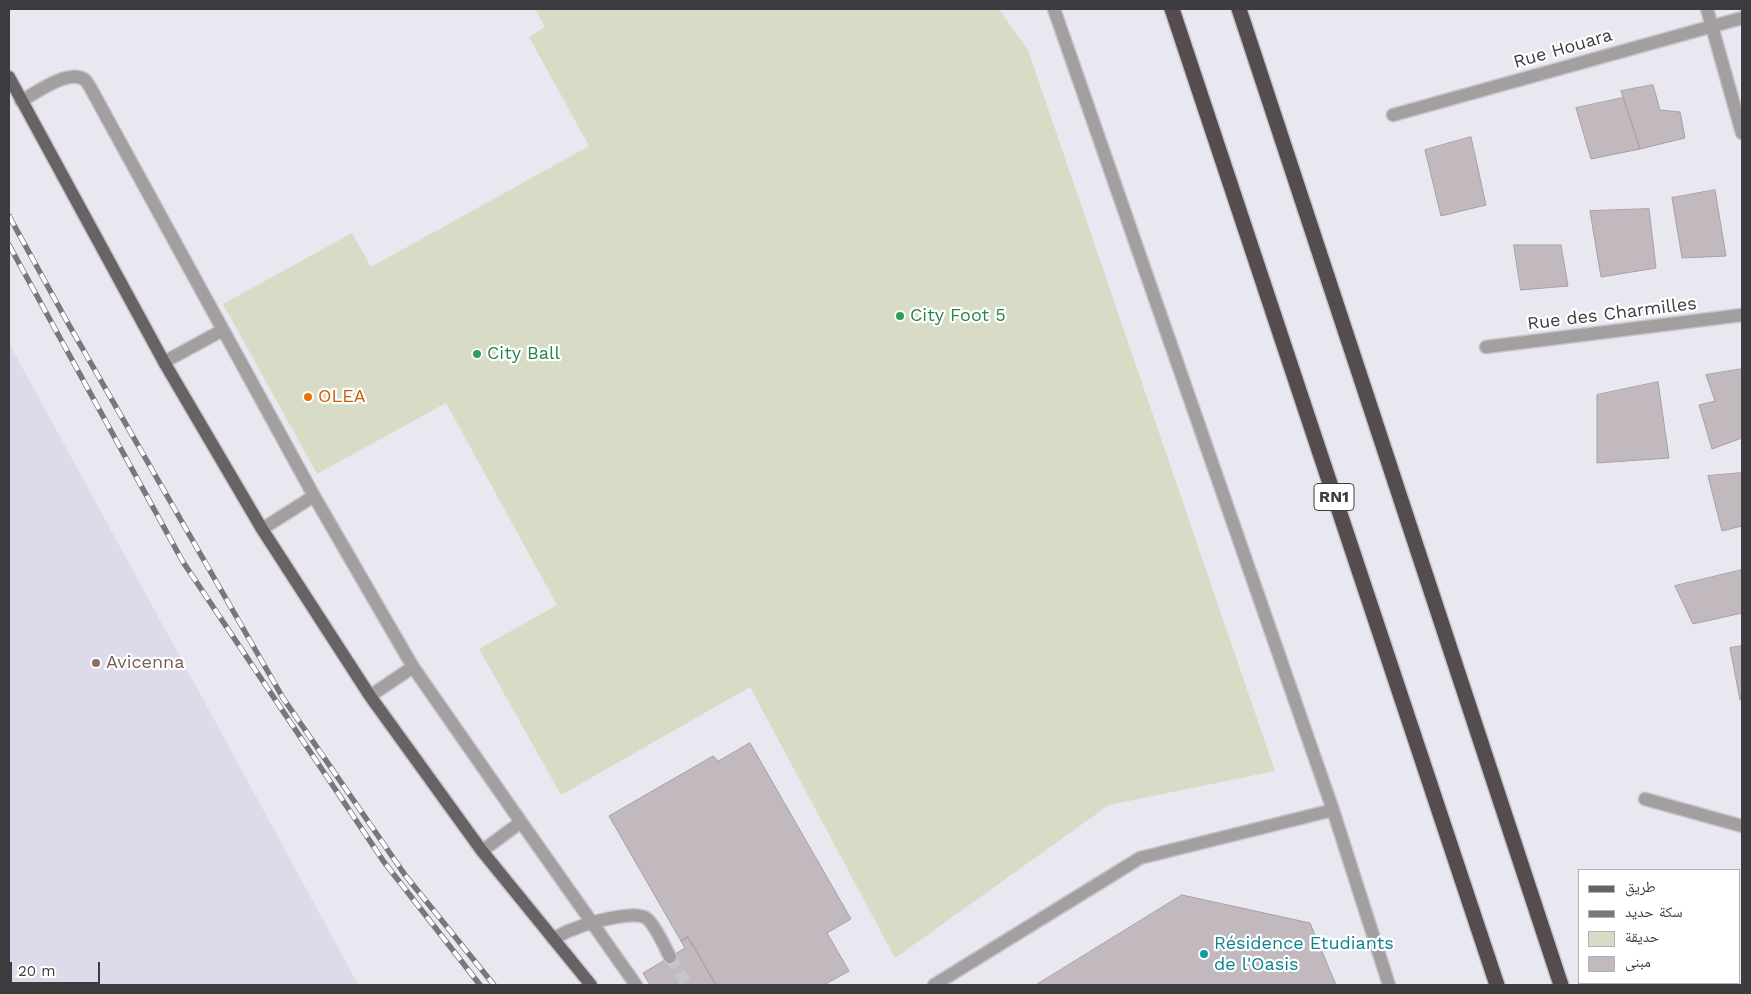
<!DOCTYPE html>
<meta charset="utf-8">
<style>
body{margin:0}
#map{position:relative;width:1751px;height:994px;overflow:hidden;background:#e9e8f1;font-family:"Work Sans","Noto Naskh Arabic",sans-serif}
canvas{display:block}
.frame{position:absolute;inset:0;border:10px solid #3c3b3f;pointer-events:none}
.legend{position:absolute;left:1578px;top:869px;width:162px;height:115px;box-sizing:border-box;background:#fff;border:1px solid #b1b1b2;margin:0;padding:6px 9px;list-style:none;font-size:15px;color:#3c3b3f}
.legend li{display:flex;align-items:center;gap:10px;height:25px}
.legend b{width:25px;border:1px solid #b1b1b2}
.scale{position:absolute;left:10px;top:962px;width:90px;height:22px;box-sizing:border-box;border:2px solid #3c3b3f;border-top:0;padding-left:6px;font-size:15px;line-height:18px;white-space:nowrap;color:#3c3b3f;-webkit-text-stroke:4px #fff;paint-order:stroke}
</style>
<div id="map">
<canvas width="1751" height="994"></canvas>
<div class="frame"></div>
<ul class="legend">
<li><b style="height:6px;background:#696264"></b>طريق</li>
<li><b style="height:6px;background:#78777c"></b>سكة حديد</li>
<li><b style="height:14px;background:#d8dcc7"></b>حديقة</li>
<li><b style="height:14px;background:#c2b9bf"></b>مبنى</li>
</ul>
<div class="scale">20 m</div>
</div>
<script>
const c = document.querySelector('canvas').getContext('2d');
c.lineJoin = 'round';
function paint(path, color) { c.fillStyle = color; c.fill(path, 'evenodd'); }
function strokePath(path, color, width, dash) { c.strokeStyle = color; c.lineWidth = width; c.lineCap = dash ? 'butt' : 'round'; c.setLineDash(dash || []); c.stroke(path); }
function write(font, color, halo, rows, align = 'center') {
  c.font = font + ' "Work Sans",sans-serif'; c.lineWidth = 4.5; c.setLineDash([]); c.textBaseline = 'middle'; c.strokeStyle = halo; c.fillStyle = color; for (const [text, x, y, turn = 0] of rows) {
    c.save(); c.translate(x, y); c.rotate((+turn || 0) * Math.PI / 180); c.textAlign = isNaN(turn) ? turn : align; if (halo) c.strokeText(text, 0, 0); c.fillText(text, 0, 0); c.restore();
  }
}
const built = new Path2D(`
 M 9,343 L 357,982 L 359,985 L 9,985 Z`);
const green = new Path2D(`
 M 535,9 L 999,9 L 1028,50 L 1275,771 L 1109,805 L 895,958 L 750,687 L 561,795 L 479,649 L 557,605 L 446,403 L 317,474 L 223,304 L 352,233 L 371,267 L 589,146 L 529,37 L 545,27 Z`);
const building = new Path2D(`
 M 1653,85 L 1660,110 L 1680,112 L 1685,138 L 1640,149 L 1621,91 Z
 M 1623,98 L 1640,149 L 1591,159 L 1576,108 Z
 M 1471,137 L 1486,205 L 1441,216 L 1425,150 Z
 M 1715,190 L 1726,256 L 1682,258 L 1672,198 Z
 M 1649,209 L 1656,268 L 1601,277 L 1590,211 Z
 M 1514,245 L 1561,245 L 1568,286 L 1521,290 Z
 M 1742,369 L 1742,438 L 1712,449 L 1699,405 L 1715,401 L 1706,375 Z
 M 1658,382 L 1669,458 L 1597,463 L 1597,395 Z
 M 1742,473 L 1742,526 L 1722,531 L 1708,476 Z
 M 1742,570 L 1742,613 L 1693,624 L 1675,586 Z
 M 1742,646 L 1742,700 L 1740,700 L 1730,648 Z
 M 750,743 L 851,919 L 827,933 L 849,971 L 824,985 L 716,985 L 688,937 L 681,941 L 609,816 L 713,756 L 718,761 Z
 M 1182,895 L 1310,923 L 1336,985 L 1036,985 Z
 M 688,937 L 716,985 L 650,985 L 643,973 L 685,948 L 681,941 Z`);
const minorTunnel = new Path2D(`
 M 670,957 L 687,985`);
const minor = new Path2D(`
 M 1054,9 L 1333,810 L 1389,985
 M 1707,9 L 1742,133
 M 21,101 C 36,93 69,68 85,80 C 87,82 88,84 90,87 L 314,496 L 262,529
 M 1393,115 L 1742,18
 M 1486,347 L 1742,315
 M 164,362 L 223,330
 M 314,496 L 413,667 L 370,696
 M 413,667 L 521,822 L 482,851
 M 1645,799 L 1742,826
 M 521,822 L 636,985
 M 553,939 C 560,935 567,931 574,929 C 587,923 634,910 646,918 C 654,923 665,947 670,957
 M 934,985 L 1140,858 L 1333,810`);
const major = new Path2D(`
 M 9,77 L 164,362 L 262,529 L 370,696 L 482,851 L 591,985`);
const highway = new Path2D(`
 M 1172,9 L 1497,985
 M 1239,9 L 1561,985`);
const rail = new Path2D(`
 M 9,216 L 69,325 L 283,698 L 405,875 L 494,985
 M 9,245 L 183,562 L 384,862 L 480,985`);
const markers = [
 [900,316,5,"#2e9e5b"],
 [477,354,5,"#2e9e5b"],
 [308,397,5,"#e8710a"],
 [96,663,5,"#8d6e63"],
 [1204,954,5,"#0f9aa8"]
];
const shields = [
 [1334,497,40]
];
const shieldNames = [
 ["RN1",1334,497]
];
const streetNames = [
 ["Rue Houara",1563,49,-16],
 ["Rue des Charmilles",1612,314,-7]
];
const leisureNames = [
 ["City Foot 5",910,316],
 ["City Ball",487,354]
];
const foodNames = [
 ["OLEA",318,397]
];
const educationNames = [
 ["Avicenna",106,663]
];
const cultureNames = [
 ["Résidence Etudiants",1214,944],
 ["de l'Oasis",1214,965]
];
paint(built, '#dddaea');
paint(green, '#d8dcc7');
paint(building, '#c2b9bf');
strokePath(building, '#a89fa5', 1);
strokePath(minorTunnel, '#c6c5cd', 12, [12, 6]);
strokePath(minor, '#c6c5cd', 15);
strokePath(major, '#c6c5cd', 15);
strokePath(highway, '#c6c5cd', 18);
strokePath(minor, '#a39fa0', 12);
strokePath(major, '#696264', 12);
strokePath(highway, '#554c4f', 15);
strokePath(rail, '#78777c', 5.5);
strokePath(rail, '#fff', 4, [11]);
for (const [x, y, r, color] of markers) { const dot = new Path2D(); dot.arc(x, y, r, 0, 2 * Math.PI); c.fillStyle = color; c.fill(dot); strokePath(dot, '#fff', 2); }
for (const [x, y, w] of shields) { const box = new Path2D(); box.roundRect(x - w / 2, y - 13.5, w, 27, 4); c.fillStyle = '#fff'; c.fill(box); strokePath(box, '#3c3b3f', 1); }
write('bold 16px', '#3c3b3f', null, shieldNames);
write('18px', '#3c3b3f', '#fff', streetNames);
write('18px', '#27864d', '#fff', leisureNames, 'left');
write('18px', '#c56008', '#fff', foodNames, 'left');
write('18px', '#785e54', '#fff', educationNames, 'left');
write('18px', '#0d838f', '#fff', cultureNames, 'left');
</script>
